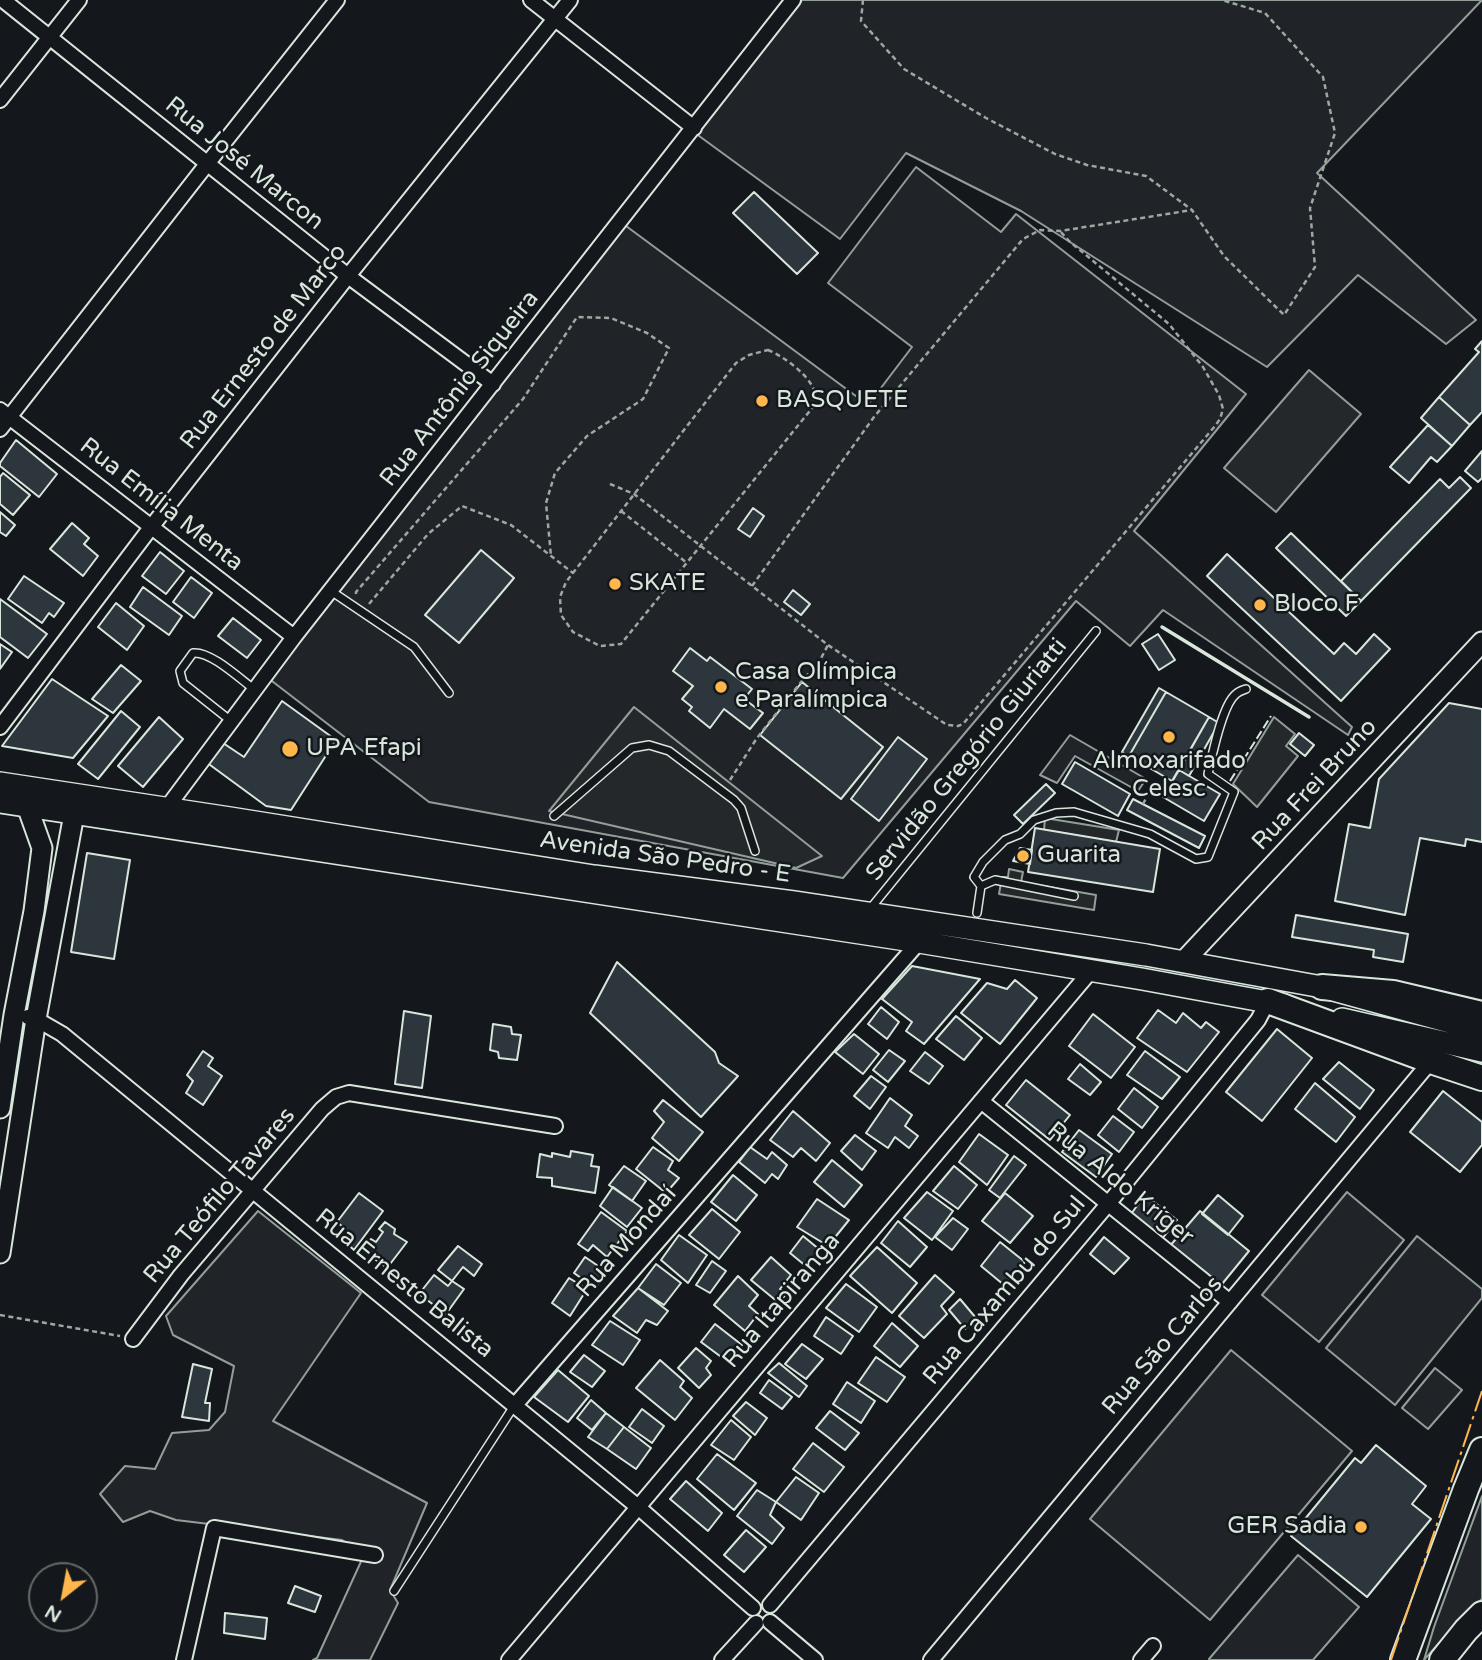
<!DOCTYPE html>
<meta charset="utf-8">
<style>
body{margin:0}
#map{position:relative;width:1482px;height:1660px;overflow:hidden;background:#14181c;font-family:"Varela Round",sans-serif}
canvas{display:block}
.north{position:absolute;left:28px;top:1562px;width:70px;height:70px;box-sizing:border-box;background:#14181c;border:2px solid #626a69;border-radius:50%;rotate:211deg;font-size:19px;font-weight:700;line-height:28px;text-align:center;color:#d8e6dc}
.north::after{content:'';display:block;margin:auto;width:24px;height:32px;background:#ffb74d;clip-path:polygon(50% 0,100% 100%,50% 72%,0 100%)}
</style>
<div id="map">
<canvas width="1482" height="1660"></canvas>
<div class="north">N</div>
</div>
<script>
const c = document.querySelector('canvas').getContext('2d');
c.lineJoin = 'round';
function paint(path, color) { c.fillStyle = color; c.fill(path, 'evenodd'); }
function strokePath(path, color, width, dash) { c.strokeStyle = color; c.lineWidth = width; c.lineCap = dash ? 'butt' : 'round'; c.setLineDash(dash || []); c.stroke(path); }
function write(font, color, halo, rows, align = 'center') {
  c.font = font + ' "Varela Round",sans-serif'; c.lineWidth = 5; c.setLineDash([]); c.textBaseline = 'middle'; c.strokeStyle = halo; c.fillStyle = color; for (const [text, x, y, turn = 0] of rows) {
    c.save(); c.translate(x, y); c.rotate((+turn || 0) * Math.PI / 180); c.textAlign = isNaN(turn) ? turn : align; if (halo) c.strokeText(text, 0, 0); c.fillText(text, 0, 0); c.restore();
  }
}
const green = new Path2D(`
 M 802,0 L 1482,0 L 1317,173 L 1476,320 L 1446,344 L 1358,275 L 1267,367 L 1021,211 L 906,153 L 840,239 L 695,133 Z
 M 916,167 L 1001,232 L 1016,214 L 1246,394 L 1134,531 L 1352,727 L 1348,735 L 1163,610 L 1130,646 L 1076,601 L 843,878 L 429,802 L 268,678 L 622,223 L 868,405 L 912,347 L 828,283 Z
 M 1070,735 L 1146,779 L 1138,791 L 1075,756 L 1057,783 L 1040,775 Z
 M 1347,1192 L 1404,1240 L 1319,1342 L 1262,1295 Z
 M 258,1211 L 361,1293 L 273,1421 L 427,1503 L 390,1590 L 398,1603 L 370,1660 L 313,1660 L 317,1658 L 364,1555 L 342,1540 L 176,1520 L 150,1511 L 123,1522 L 100,1494 L 125,1466 L 155,1469 L 172,1433 L 209,1430 L 225,1412 L 234,1366 L 173,1335 L 166,1316 Z
 M 1417,1236 L 1482,1289 L 1482,1298 L 1395,1405 L 1326,1348 Z
 M 1231,1350 L 1352,1451 L 1210,1620 L 1090,1519 Z
 M 1435,1368 L 1462,1390 L 1428,1429 L 1402,1408 Z
 M 1482,1496 L 1482,1599 L 1461,1619 L 1424,1660 L 1434,1627 Z
 M 1298,1555 L 1359,1607 L 1313,1660 L 1210,1660 L 1209,1659 Z`);
const parking = new Path2D(`
 M 1309,370 L 1361,414 L 1276,512 L 1224,468 Z
 M 634,707 L 822,856 L 796,868 L 549,811 Z
 M 1274,717 L 1295,734 L 1286,746 L 1298,756 L 1257,807 L 1233,784 Z
 M 1045,818 L 1119,830 L 1116,842 L 1044,830 Z
 M 1009,869 L 1023,872 L 1021,882 L 1096,895 L 1094,910 L 999,894 L 1002,877 L 1008,877 Z`);
const building = new Path2D(`
 M 754,192 L 818,253 L 797,274 L 733,213 Z
 M 1482,341 L 1482,412 L 1470,425 L 1439,397 L 1479,352 L 1475,349 Z
 M 1439,397 L 1470,425 L 1452,446 L 1421,418 Z
 M 1428,425 L 1452,446 L 1437,462 L 1431,457 L 1409,483 L 1390,467 Z
 M 16,440 L 57,474 L 39,497 L 0,466 L 0,463 Z
 M 1482,451 L 1482,478 L 1478,482 L 1465,471 Z
 M 3,473 L 30,495 L 13,515 L 0,504 L 0,477 Z
 M 1460,477 L 1471,488 L 1361,601 L 1341,581 L 1440,479 L 1449,488 Z
 M 753,508 L 764,516 L 750,537 L 738,529 Z
 M 0,512 L 15,525 L 6,536 L 0,532 Z
 M 72,523 L 89,538 L 84,544 L 98,556 L 83,576 L 50,549 Z
 M 1291,533 L 1361,601 L 1346,616 L 1276,548 Z
 M 481,550 L 514,578 L 459,643 L 425,615 Z
 M 160,552 L 184,571 L 166,594 L 142,576 Z
 M 1227,554 L 1334,654 L 1344,643 L 1356,654 L 1374,634 L 1390,649 L 1341,701 L 1207,576 Z
 M 24,576 L 64,603 L 54,617 L 49,613 L 42,623 L 8,599 Z
 M 191,577 L 212,593 L 194,618 L 173,602 Z
 M 143,587 L 182,616 L 169,635 L 130,607 Z
 M 793,590 L 810,604 L 801,615 L 784,602 Z
 M 0,599 L 47,634 L 28,658 L 0,637 Z
 M 116,603 L 144,626 L 127,650 L 98,627 Z
 M 233,618 L 261,640 L 247,658 L 218,636 Z
 M 1158,634 L 1175,660 L 1159,670 L 1142,644 Z
 M 0,644 L 12,652 L 0,669 Z
 M 690,648 L 707,661 L 710,657 L 752,689 L 744,699 L 763,713 L 750,729 L 724,709 L 710,728 L 689,711 L 692,707 L 682,699 L 693,686 L 673,671 Z
 M 121,665 L 141,681 L 113,713 L 92,699 Z
 M 52,679 L 108,716 L 73,758 L 2,746 Z
 M 802,682 L 883,747 L 841,799 L 760,735 Z
 M 1159,688 L 1166,692 L 1129,756 L 1122,752 Z
 M 1166,692 L 1209,717 L 1172,781 L 1129,756 Z
 M 282,701 L 336,740 L 291,810 L 266,806 L 206,762 L 220,741 L 244,757 Z
 M 1449,703 L 1482,709 L 1482,842 L 1466,839 L 1465,846 L 1420,838 L 1405,915 L 1335,901 L 1349,824 L 1370,828 L 1379,779 Z
 M 121,711 L 140,727 L 98,779 L 78,764 Z
 M 159,717 L 183,739 L 143,787 L 118,766 Z
 M 1209,717 L 1219,723 L 1189,776 L 1179,770 Z
 M 1299,733 L 1314,745 L 1305,756 L 1290,744 Z
 M 898,737 L 927,759 L 879,821 L 851,799 Z
 M 1075,762 L 1130,794 L 1118,816 L 1062,784 Z
 M 1179,770 L 1220,794 L 1204,821 L 1163,797 Z
 M 1046,784 L 1055,793 L 1023,824 L 1014,815 Z
 M 1133,799 L 1205,836 L 1199,848 L 1127,810 Z
 M 1035,828 L 1160,849 L 1153,892 L 1028,872 Z
 M 1020,848 L 1032,850 L 1030,864 L 1013,861 Z
 M 87,853 L 130,860 L 114,959 L 71,952 Z
 M 1296,915 L 1408,934 L 1403,962 L 1373,957 L 1374,950 L 1292,937 Z
 M 617,962 L 715,1052 L 719,1063 L 738,1076 L 701,1117 L 590,1013 Z
 M 912,966 L 980,979 L 924,1044 L 906,1031 L 912,1022 L 882,999 Z
 M 1015,980 L 1037,998 L 1000,1044 L 961,1013 L 987,983 L 1007,989 Z
 M 881,1007 L 899,1022 L 887,1039 L 868,1024 Z
 M 1158,1010 L 1176,1023 L 1183,1013 L 1201,1028 L 1206,1022 L 1219,1032 L 1187,1072 L 1137,1038 Z
 M 404,1011 L 431,1016 L 422,1088 L 395,1084 Z
 M 1093,1014 L 1135,1047 L 1111,1078 L 1069,1046 Z
 M 956,1016 L 982,1038 L 964,1060 L 936,1039 Z
 M 493,1024 L 511,1027 L 512,1034 L 521,1035 L 517,1060 L 499,1058 L 498,1052 L 490,1050 Z
 M 1277,1029 L 1312,1058 L 1262,1121 L 1226,1092 Z
 M 854,1034 L 879,1054 L 863,1074 L 835,1052 Z
 M 889,1050 L 905,1061 L 888,1082 L 873,1070 Z
 M 203,1051 L 213,1058 L 208,1066 L 222,1076 L 203,1105 L 186,1093 L 193,1081 L 187,1075 Z
 M 1145,1051 L 1180,1077 L 1162,1099 L 1127,1075 Z
 M 925,1052 L 943,1066 L 929,1084 L 910,1071 Z
 M 1339,1062 L 1374,1090 L 1360,1109 L 1323,1079 Z
 M 1080,1064 L 1101,1082 L 1090,1095 L 1068,1079 Z
 M 871,1076 L 886,1087 L 870,1109 L 854,1096 Z
 M 1026,1080 L 1070,1115 L 1050,1140 L 1006,1105 Z
 M 1315,1083 L 1355,1117 L 1336,1142 L 1295,1109 Z
 M 1134,1088 L 1158,1107 L 1142,1128 L 1118,1109 Z
 M 1443,1091 L 1482,1122 L 1482,1145 L 1460,1172 L 1410,1132 Z
 M 890,1098 L 912,1115 L 905,1126 L 918,1136 L 909,1148 L 895,1137 L 888,1148 L 866,1133 Z
 M 663,1100 L 703,1132 L 679,1161 L 652,1138 L 664,1122 L 654,1111 Z
 M 793,1111 L 830,1143 L 816,1161 L 801,1148 L 793,1157 L 770,1140 Z
 M 1113,1116 L 1134,1132 L 1119,1152 L 1098,1135 Z
 M 1079,1130 L 1112,1154 L 1096,1177 L 1062,1152 Z
 M 979,1134 L 1008,1155 L 987,1185 L 959,1162 Z
 M 855,1135 L 876,1151 L 862,1170 L 841,1151 Z
 M 653,1147 L 673,1161 L 668,1170 L 679,1178 L 666,1193 L 636,1169 Z
 M 750,1147 L 767,1159 L 772,1152 L 787,1165 L 778,1179 L 772,1174 L 765,1183 L 739,1162 Z
 M 571,1151 L 593,1155 L 591,1166 L 599,1167 L 595,1193 L 552,1186 L 552,1178 L 537,1177 L 540,1154 L 552,1157 L 552,1153 L 570,1157 Z
 M 1014,1156 L 1026,1165 L 1000,1198 L 989,1190 Z
 M 832,1160 L 862,1185 L 844,1207 L 814,1182 Z
 M 624,1166 L 646,1181 L 632,1201 L 609,1185 Z
 M 954,1166 L 977,1185 L 958,1209 L 933,1191 Z
 M 733,1175 L 757,1195 L 736,1221 L 711,1202 Z
 M 613,1187 L 642,1208 L 627,1227 L 600,1206 Z
 M 927,1192 L 953,1211 L 932,1240 L 904,1218 Z
 M 359,1193 L 383,1211 L 354,1250 L 345,1242 L 351,1234 L 337,1222 Z
 M 1005,1193 L 1033,1216 L 1010,1243 L 982,1221 Z
 M 1145,1195 L 1177,1220 L 1162,1239 L 1131,1214 Z
 M 1218,1195 L 1243,1216 L 1228,1235 L 1202,1214 Z
 M 817,1199 L 849,1220 L 828,1246 L 797,1227 Z
 M 712,1209 L 740,1232 L 719,1259 L 689,1235 Z
 M 1200,1211 L 1249,1251 L 1218,1289 L 1169,1247 Z
 M 601,1212 L 627,1231 L 607,1257 L 593,1245 L 588,1251 L 578,1244 Z
 M 953,1218 L 968,1229 L 952,1250 L 935,1237 Z
 M 898,1221 L 927,1247 L 910,1267 L 881,1243 Z
 M 385,1222 L 395,1229 L 394,1234 L 407,1242 L 387,1268 L 362,1250 L 371,1239 L 376,1242 L 383,1232 L 379,1229 Z
 M 679,1235 L 707,1255 L 688,1283 L 661,1260 Z
 M 803,1236 L 820,1250 L 807,1267 L 790,1253 Z
 M 1104,1237 L 1129,1258 L 1114,1274 L 1090,1254 Z
 M 1000,1242 L 1025,1262 L 1004,1285 L 981,1266 Z
 M 458,1246 L 482,1264 L 474,1276 L 463,1267 L 452,1281 L 438,1270 Z
 M 877,1247 L 917,1283 L 892,1313 L 850,1276 Z
 M 585,1257 L 607,1272 L 595,1288 L 574,1273 Z
 M 771,1257 L 791,1275 L 780,1289 L 786,1294 L 779,1303 L 751,1280 Z
 M 712,1261 L 726,1271 L 710,1293 L 696,1285 Z
 M 656,1264 L 681,1283 L 664,1305 L 638,1288 Z
 M 434,1275 L 448,1286 L 452,1281 L 464,1289 L 446,1314 L 419,1294 Z
 M 935,1275 L 954,1292 L 941,1306 L 947,1314 L 924,1338 L 899,1316 Z
 M 738,1276 L 758,1295 L 749,1306 L 758,1314 L 745,1331 L 714,1305 Z
 M 569,1278 L 587,1289 L 570,1316 L 552,1303 Z
 M 846,1284 L 877,1307 L 859,1332 L 826,1308 Z
 M 638,1288 L 668,1311 L 657,1325 L 646,1320 L 637,1333 L 613,1316 Z
 M 960,1299 L 976,1318 L 965,1329 L 949,1310 Z
 M 826,1317 L 853,1336 L 841,1354 L 814,1336 Z
 M 610,1321 L 640,1340 L 623,1365 L 592,1345 Z
 M 892,1323 L 918,1346 L 900,1367 L 874,1346 Z
 M 715,1324 L 742,1345 L 728,1362 L 701,1342 Z
 M 802,1344 L 823,1359 L 806,1379 L 785,1364 Z
 M 696,1348 L 711,1361 L 706,1368 L 711,1375 L 699,1388 L 678,1368 Z
 M 584,1355 L 605,1371 L 592,1387 L 570,1372 Z
 M 876,1357 L 905,1377 L 887,1402 L 858,1383 Z
 M 660,1360 L 684,1381 L 680,1387 L 692,1398 L 675,1420 L 636,1388 Z
 M 779,1363 L 807,1386 L 799,1397 L 768,1373 Z
 M 193,1364 L 212,1369 L 205,1403 L 210,1403 L 209,1421 L 182,1417 Z
 M 558,1370 L 589,1396 L 568,1422 L 534,1397 Z
 M 769,1380 L 792,1397 L 782,1409 L 760,1393 Z
 M 847,1382 L 875,1401 L 861,1423 L 833,1404 Z
 M 591,1400 L 606,1413 L 592,1430 L 577,1418 Z
 M 746,1402 L 767,1418 L 755,1435 L 733,1416 Z
 M 642,1409 L 664,1426 L 652,1443 L 629,1427 Z
 M 830,1411 L 859,1433 L 845,1450 L 816,1428 Z
 M 606,1413 L 624,1427 L 607,1449 L 588,1437 Z
 M 731,1420 L 751,1437 L 734,1460 L 711,1445 Z
 M 624,1427 L 651,1448 L 636,1469 L 607,1449 Z
 M 813,1443 L 844,1467 L 824,1492 L 793,1469 Z
 M 1376,1445 L 1426,1486 L 1412,1504 L 1431,1519 L 1367,1597 L 1291,1536 L 1355,1458 L 1361,1463 Z
 M 717,1454 L 756,1483 L 734,1510 L 697,1479 Z
 M 796,1477 L 819,1493 L 801,1520 L 776,1502 Z
 M 686,1481 L 722,1513 L 708,1531 L 670,1499 Z
 M 757,1490 L 776,1502 L 770,1515 L 784,1528 L 772,1544 L 737,1516 Z
 M 746,1530 L 766,1547 L 744,1572 L 724,1555 Z
 M 295,1586 L 321,1596 L 315,1612 L 288,1603 Z
 M 225,1613 L 267,1618 L 265,1639 L 224,1633 Z`);
const path = new Path2D(`
 M 863,0 L 861,21 L 904,69 L 986,118 L 1055,154 L 1087,165 L 1146,176 L 1192,210 L 1224,256 L 1284,315 L 1315,267 L 1310,208 L 1335,133 L 1323,77 L 1265,13 L 1222,0
 M 768,350 C 783,356 808,374 814,390 C 815,395 814,401 813,407 L 621,644 L 600,646 L 573,632 L 561,615 L 560,597 L 566,582 L 736,363 L 749,355 Z
 M 610,484 L 634,494 L 828,645 L 947,725 L 958,726 L 963,724 L 1215,426 L 1220,419 L 1223,409 L 1219,395 L 1203,367 L 1169,324 L 1069,241 L 1060,231
 M 621,511 L 687,563
 M 752,586 L 874,417 L 1023,239 L 1040,230 L 1060,231 L 1192,210
 M 356,594 L 356,592 L 523,399 L 577,317 L 611,318 L 647,333 L 669,348 L 643,399 L 587,436 L 555,473 L 546,503 L 551,556
 M 369,604 L 428,534 L 462,506 L 511,525 L 573,573
 M 730,780 L 757,738 L 801,682 L 819,662 L 828,645
 M 1143,804 L 1154,783
 M 0,1315 L 120,1336`);
const service = new Path2D(`
 M 331,591 L 414,647 L 449,693
 M 231,721 L 183,683 L 180,671 L 193,653 C 211,651 240,679 255,690
 M 554,816 L 632,748 L 649,745 L 669,751 L 734,800 L 741,808 L 755,851
 M 981,886 L 995,880 L 1074,896
 M 870,909 L 1096,631
 M 977,913 L 981,886 L 974,877 L 983,862 L 1005,840 L 1020,834 L 1034,820 L 1056,813 L 1074,812 L 1150,834 L 1196,859 L 1208,857 L 1234,792 L 1208,774 C 1212,756 1222,705 1236,694 C 1239,691 1243,690 1246,689
 M 394,1591 L 514,1406`);
const minor = new Path2D(`
 M 3,0 L 348,276 L 493,384
 M 531,0 L 694,128
 M 0,100 L 79,0
 M 0,410 L 294,637
 M 0,429 L 207,164 L 337,0
 M 0,727 L 152,526 L 348,276 L 570,0
 M 166,809 L 294,637 L 793,0
 M 28,1017 L 36,1019 L 62,1034 L 638,1507 L 753,1608
 M 981,1101 L 1230,1302
 M 133,1339 L 181,1275 L 322,1109 L 336,1097 L 349,1093 L 555,1126
 M 515,1405 L 919,942
 M 770,1605 L 1108,1204 L 1258,1020 L 1268,1001
 M 770,1622 L 815,1660
 M 184,1660 L 214,1528 L 375,1555
 M 509,1660 L 1090,972
 M 722,1660 L 756,1623
 M 931,1660 L 1431,1061
 M 1141,1660 L 1153,1646`);
const tertiary = new Path2D(`
 M 1183,962 L 1482,642
 M 0,1108 L 14,1015 L 34,911 L 42,848 L 27,806
 M 0,1253 L 36,1019 L 74,814`);
const secondary = new Path2D(`
 M 0,783 L 230,818 L 594,876 L 794,902 L 1146,955 L 1322,987 L 1482,1031
 M 0,802 L 919,942 L 1142,979 L 1284,1005
 M 1342,1019 L 1482,1051`);
const trunk = new Path2D(`
 M 1322,987 L 1393,993 L 1482,1014
 M 1268,1001 L 1431,1061 L 1482,1078
 M 1403,1660 L 1466,1489 L 1482,1450
 M 1442,1660 L 1466,1630 L 1482,1614`);
const fence = new Path2D(`
 M 1230,781 L 1271,716`);
const wall = new Path2D(`
 M 1162,627 L 1309,717`);
const power = new Path2D(`
 M 1391,1660 L 1482,1391`);
const markers = [
 [762,401,7,"#ffb74d"],
 [615,584,7,"#ffb74d"],
 [1260,605,7,"#ffb74d"],
 [721,687,7,"#ffb74d"],
 [1169,737,7,"#ffb74d"],
 [290,749,9,"#ffb74d"],
 [1023,856,7,"#ffb74d"],
 [1361,1527,7,"#ffb74d"]
];
const streetNames = [
 ["Rua José Marcon",244,164,39],
 ["Rua Ernesto de Marco",264,347,-52],
 ["Rua Antônio Siqueira",460,389,-52],
 ["Rua Emília Menta",161,505,38],
 ["Servidão Gregório Giuriatti",967,760,-51],
 ["Rua Frei Bruno",1315,785,-47],
 ["Avenida São Pedro - E",665,858,8],
 ["Rua Aldo Kriger",1120,1184,39],
 ["Rua Teófilo Tavares",220,1196,-50],
 ["Rua Mondaí",627,1242,-49],
 ["Rua Ernesto Balista",404,1284,39],
 ["Rua Caxambu do Sul",1005,1291,-50],
 ["Rua Itapiranga",782,1301,-50],
 ["Rua São Carlos",1163,1346,-50]
];
const poiNames = [
 ["BASQUETE",776,401],
 ["SKATE",629,584],
 ["Bloco F",1274,605],
 ["Casa Olímpica",735,673],
 ["e Paralímpica",735,701],
 ["UPA Efapi",306,749],
 ["Almoxarifado",1169,762,"center"],
 ["Celesc",1169,790,"center"],
 ["Guarita",1037,856],
 ["GER Sadia",1347,1527,"right"]
];
paint(green, '#202428');
strokePath(green, '#939e99', 2);
paint(parking, '#24282b');
strokePath(parking, '#939e99', 2);
paint(building, '#2c363c');
strokePath(building, '#d8e6dc', 2);
strokePath(service, '#d8e6dc', 10);
strokePath(minor, '#d8e6dc', 18);
strokePath(tertiary, '#d8e6dc', 23);
strokePath(secondary, '#d8e6dc', 24);
strokePath(trunk, '#d8e6dc', 28);
strokePath(path, '#9da8a2', 2.5, [5, 3.5]);
strokePath(service, '#14181c', 7);
strokePath(minor, '#14181c', 14);
strokePath(tertiary, '#14181c', 19);
strokePath(secondary, '#14181c', 21);
strokePath(trunk, '#14181c', 24);
strokePath(fence, '#d8e6dc', 2, [9, 3.5]);
strokePath(wall, '#d8e6dc', 3.5);
strokePath(power, '#ffb74d', 2, [24, 5, 3.5, 5]);
for (const [x, y, r, color] of markers) { const dot = new Path2D(); dot.arc(x, y, r, 0, 2 * Math.PI); c.fillStyle = color; c.fill(dot); strokePath(dot, '#14181c', 2.5); }
write('24px', '#d8e6dc', '#14181c', streetNames);
write('24px', '#d8e6dc', '#14181c', poiNames, 'left');
</script>
